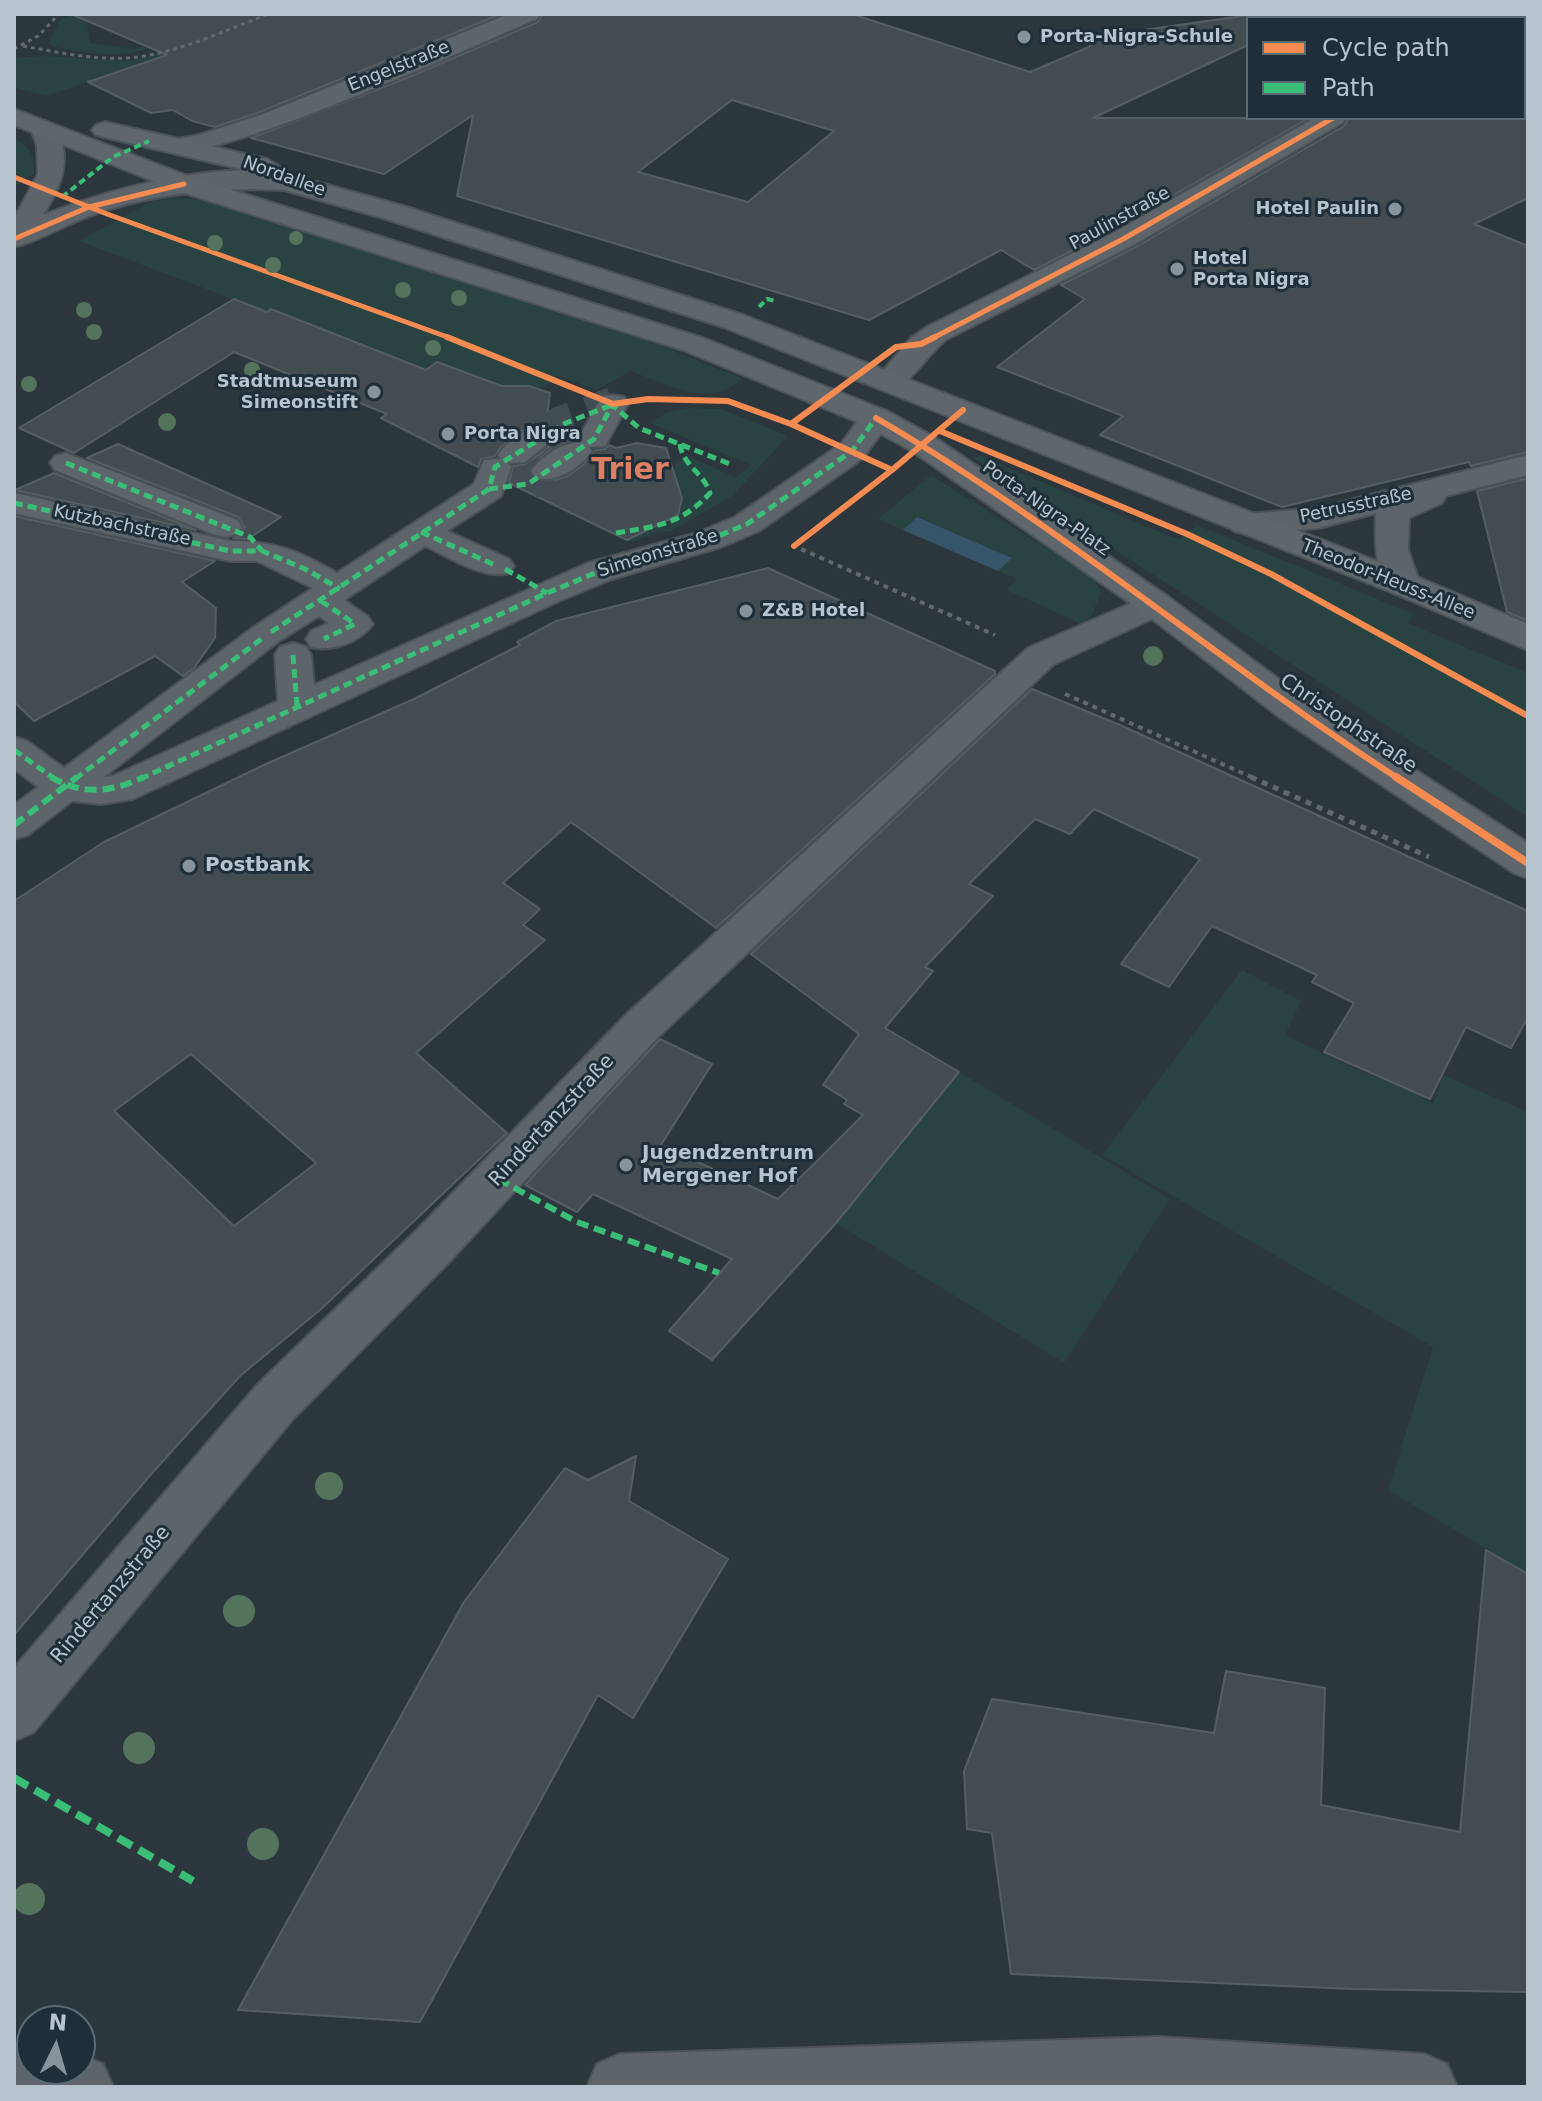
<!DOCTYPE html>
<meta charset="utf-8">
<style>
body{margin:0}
#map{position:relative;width:1542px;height:2101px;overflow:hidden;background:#2c373d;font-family:"DejaVu Sans",sans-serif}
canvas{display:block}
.frame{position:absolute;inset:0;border:16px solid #b7c4cd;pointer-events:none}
.legend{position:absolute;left:1246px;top:16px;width:280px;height:104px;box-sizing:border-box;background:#1e2f39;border:2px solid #5b6b74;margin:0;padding:10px 14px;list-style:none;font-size:24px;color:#b7c4cd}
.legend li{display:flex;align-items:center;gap:16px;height:40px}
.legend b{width:40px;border:2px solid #5b6b74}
.north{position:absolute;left:16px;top:2005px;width:80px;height:80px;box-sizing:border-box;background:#1e2f39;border:2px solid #5b6b74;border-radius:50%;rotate:5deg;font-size:22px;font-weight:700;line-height:32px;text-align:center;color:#b7c4cd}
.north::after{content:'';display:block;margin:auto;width:28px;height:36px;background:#86939b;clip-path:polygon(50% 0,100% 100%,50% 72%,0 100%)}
</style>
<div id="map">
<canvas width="1542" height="2101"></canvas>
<div class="frame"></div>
<ul class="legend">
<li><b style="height:10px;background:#f68b52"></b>Cycle path</li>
<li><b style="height:10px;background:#3abd76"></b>Path</li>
</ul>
<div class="north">N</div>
</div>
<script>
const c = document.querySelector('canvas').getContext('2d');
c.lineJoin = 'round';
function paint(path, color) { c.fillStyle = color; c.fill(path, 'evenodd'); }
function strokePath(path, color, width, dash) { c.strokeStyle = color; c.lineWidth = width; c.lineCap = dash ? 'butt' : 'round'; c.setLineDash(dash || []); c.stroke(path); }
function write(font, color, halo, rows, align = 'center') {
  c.font = font + ' "DejaVu Sans",sans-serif'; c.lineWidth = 6; c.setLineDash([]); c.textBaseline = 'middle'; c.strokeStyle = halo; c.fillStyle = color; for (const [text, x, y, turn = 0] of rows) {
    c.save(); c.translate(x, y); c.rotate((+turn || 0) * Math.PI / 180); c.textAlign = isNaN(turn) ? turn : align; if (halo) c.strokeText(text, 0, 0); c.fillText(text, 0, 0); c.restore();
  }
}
const green = new Path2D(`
 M 71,14 L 83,14 L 79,19 L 87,22 L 90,43 L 134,49 L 157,42 L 162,44 C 124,59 91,55 52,46 L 49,43 L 59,21 Z
 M 294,14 L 46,96 L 14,87 L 14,58 L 45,56 L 130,61 Z
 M 14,138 C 29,147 36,156 34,174 L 14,186 Z
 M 169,197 L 205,201 L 659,345 L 741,378 C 715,412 662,382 630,371 L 597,390 L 558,376 L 540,390 L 529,386 L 502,388 L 437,362 L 426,370 L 271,310 L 267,312 L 79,241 L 150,202 Z
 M 685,408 L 721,409 L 788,436 L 732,496 L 671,531 L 659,532 L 631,542 L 616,533 L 682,500 L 683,494 L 677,494 L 667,472 L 687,456 L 736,477 L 751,465 L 650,423 L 666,413 Z
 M 980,456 L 1179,540 L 1197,525 L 1414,614 L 1407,623 L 1528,673 L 1528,817 L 973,458 Z
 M 931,475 L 1092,577 L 1101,592 L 1092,615 L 1082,624 L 1007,590 L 1017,579 L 998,571 L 1012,558 L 918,517 L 903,530 L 878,519 Z
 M 1242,970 L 1301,1001 L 1285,1035 L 1362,1072 L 1403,1087 L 1433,1104 L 1443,1075 L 1528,1112 L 1528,1574 L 1388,1490 L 1433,1347 L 1102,1155 Z
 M 959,1072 L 1170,1199 L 1064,1363 L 836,1223 Z`);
const water = new Path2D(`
 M 917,517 L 1012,558 L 998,571 L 903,530 Z`);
const building = new Path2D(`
 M 71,14 L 501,14 L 260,112 L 215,127 L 192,121 L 173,110 L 151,113 L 88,82 L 167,55 Z
 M 543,14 L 852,14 L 1030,72 L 1089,47 L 1095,37 L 1256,14 L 1302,14 L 1303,18 L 1248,18 L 1248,45 L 1093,118 L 1309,118 L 1114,229 L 1034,270 L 1001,250 L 869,320 L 457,196 L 473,115 L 384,174 L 251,138 L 407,78 L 538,22 ZM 732,100 L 834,131 L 748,202 L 638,172 Z
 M 1349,118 L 1528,118 L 1528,198 L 1474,224 L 1528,246 L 1528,452 L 1471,466 L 1469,462 L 1282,507 L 1100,435 L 1123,416 L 997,367 L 1085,299 L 1061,285 L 1136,247 L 1344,126 Z
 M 234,299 L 267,312 L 271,309 L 426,370 L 437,362 L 502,386 L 529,386 L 550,393 L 547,417 L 579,431 L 576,440 L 552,448 L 533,464 L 528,471 L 536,481 L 552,481 L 568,476 L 583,465 L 595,450 L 605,449 L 609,445 L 616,448 L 637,443 L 666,448 L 682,498 L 678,515 L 627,540 L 509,483 L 513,466 L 527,464 L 561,437 L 561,433 L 554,425 L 538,425 L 521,431 L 501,447 L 495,456 L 481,459 L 478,467 L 381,418 L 387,414 L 234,352 L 74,453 L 19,428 Z
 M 118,444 L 281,517 L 248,539 L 233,538 L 239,536 L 245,527 L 238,517 L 87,458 Z
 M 54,473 L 196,530 L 15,490 Z
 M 1528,478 L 1528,621 L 1507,612 L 1477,491 Z
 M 14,516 L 215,561 L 182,582 L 216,608 L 215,638 L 194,668 L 183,676 L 155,656 L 34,721 L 14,702 Z
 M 768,568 L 995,671 L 995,674 L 716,928 L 571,822 L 503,883 L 540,909 L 523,925 L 545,940 L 416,1053 L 507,1133 L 320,1310 L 240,1376 L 153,1472 L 14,1635 L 14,901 L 104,842 L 266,764 L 414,699 L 520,645 L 517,642 L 556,621 ZM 191,1054 L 316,1163 L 234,1226 L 114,1111 Z
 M 1032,689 L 1120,725 L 1528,911 L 1528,1017 L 1511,1048 L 1466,1027 L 1430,1099 L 1324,1052 L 1354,1003 L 1312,982 L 1317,975 L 1212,926 L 1169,987 L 1121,964 L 1200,859 L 1094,809 L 1070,834 L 1035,819 L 969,884 L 993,896 L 925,967 L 933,971 L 885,1028 L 959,1072 L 836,1223 L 712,1360 L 669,1331 L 732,1259 L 593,1194 L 577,1212 L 525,1185 L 660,1039 L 712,1064 L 661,1145 L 778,1199 L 818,1160 L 863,1115 L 844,1104 L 847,1100 L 823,1085 L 859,1034 L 751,954 Z
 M 636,1456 L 629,1501 L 728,1559 L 633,1718 L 598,1695 L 420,2022 L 238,2010 L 464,1602 L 565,1468 L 588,1480 Z
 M 1486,1550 L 1528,1574 L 1528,1992 L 1352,1989 L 1011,1974 L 992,1833 L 967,1829 L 964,1771 L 992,1699 L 1214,1733 L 1226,1671 L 1325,1688 L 1321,1805 L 1460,1832 Z`);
const minorTunnel = new Path2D(`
 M 543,435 L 561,423 L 613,404
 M 528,484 L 547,471`);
const pathFar2 = new Path2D(`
 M 23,46 C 57,52 92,60 127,58 C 175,55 225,30 269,14
 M 14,49 L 38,36 L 59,14`);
const pathFar1 = new Path2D(`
 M 792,545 L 995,635
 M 1315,599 L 1528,716
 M 1065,694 L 1256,779`);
const path = new Path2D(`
 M 1251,777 L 1429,857`);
const minor = new Path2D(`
 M 509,14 L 540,14 L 537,19 C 474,45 217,164 166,151 L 162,146 L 166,141 L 199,135 L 261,115 Z
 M 1516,14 L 1528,14 L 1528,25 L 1524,26 L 1524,18 L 1513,18 Z
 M 1315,118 L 1346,118 L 1342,123 L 1135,244 L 947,339 C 931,351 911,381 899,387 C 893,390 886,388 879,386 L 875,380 L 911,338 L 927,327 L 1115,232 Z
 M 44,121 L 53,124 C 74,155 62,186 43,215 C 112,188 222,158 295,176 L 299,182 L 295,188 L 286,190 C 218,187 153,193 89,216 C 64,225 40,241 14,247 L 14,219 L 38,174 L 37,146 L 31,129 L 35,124 Z
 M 613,395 L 624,397 L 628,404 L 605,446 L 589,447 L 592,451 C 580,468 556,483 536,478 L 531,471 C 541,457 564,441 581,443 L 578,439 L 602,397 Z
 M 876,409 L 887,411 L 892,418 L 863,458 L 759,531 L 721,547 L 612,579 L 559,601 L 133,799 L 101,804 L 72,801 L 28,835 L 14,839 L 14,805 L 38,787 L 14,769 L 14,737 L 27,741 L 64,768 L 251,629 L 313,588 L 257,561 L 230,561 L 14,513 L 14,493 L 230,541 C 274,541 299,551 337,573 L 474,484 L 484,460 L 501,459 L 498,455 C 510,438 534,423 554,428 L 559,435 L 525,462 L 508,463 L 511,467 L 501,496 L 447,531 L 509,559 L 514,566 L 509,573 C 482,580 450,557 425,546 L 344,600 L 367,616 L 373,624 C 361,642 331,652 311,647 L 306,639 L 311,631 L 329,623 L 319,616 L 279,641 L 104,777 L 113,776 L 278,701 L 275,655 L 280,647 L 293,643 L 306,647 L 311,655 L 314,685 L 588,563 L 697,533 L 735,517 L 841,444 L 865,411 Z
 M 66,453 L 237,520 L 242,527 L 237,534 L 225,537 L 213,534 L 55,470 L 50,463 L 55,456 Z
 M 1528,455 L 1528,475 L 1446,496 L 1442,503 L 1409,518 L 1408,550 L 1420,584 L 1415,592 L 1403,595 L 1391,592 C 1374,567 1375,542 1376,513 L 1319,528 L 1246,534 L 1234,531 L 1229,524 L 1234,517 L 1246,514 L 1319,508 Z
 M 1155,593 L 1167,596 L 1172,604 L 1167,612 L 1054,664 L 658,1037 L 451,1260 L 293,1419 L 34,1732 L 14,1741 L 14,1668 L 257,1385 L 417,1230 L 628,1013 L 1028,648 Z
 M 1159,2037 L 1424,2054 L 1447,2064 L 1457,2087 L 587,2087 L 597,2064 L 620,2054 Z
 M 32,2039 L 32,2069 L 80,2069 L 80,2054 L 103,2064 L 113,2087 L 14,2087 L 14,2049 Z`);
const major = new Path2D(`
 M 14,109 L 193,178 L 703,338 L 887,411 L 934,437 L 1167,596 L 1304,698 L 1528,843 L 1528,878 L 1514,873 L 1278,716 L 1143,612 L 912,451 L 865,425 L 683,350 L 175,190 L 14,125 Z
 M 105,122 L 267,159 L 295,176 L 403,206 L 743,315 L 1415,576 L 1528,624 L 1528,650 L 1391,592 L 723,327 L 383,218 L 277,188 L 249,171 L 96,135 L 92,130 L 96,125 Z`);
const quietFar3 = new Path2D(`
 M 62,197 L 113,157 L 149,141
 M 759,307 L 767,299 L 775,301`);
const quietFar2 = new Path2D(`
 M 610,403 L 639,428 L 730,464
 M 66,463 L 250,537 L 262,551
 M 489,489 L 528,484 L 594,439 L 613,404
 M 14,503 L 230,551 L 262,551 L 305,569 L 340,589
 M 421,532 L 497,566
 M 616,533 C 656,526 681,525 710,493 C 704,473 682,465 680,444
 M 505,569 L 547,593
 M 321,601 L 355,624 L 324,639
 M 271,632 L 489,489 L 495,467 L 566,423 L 614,404
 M 293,655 L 297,706
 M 14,750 L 55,779
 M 75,779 L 264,637
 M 140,779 L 547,593 L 600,571 L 709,540 L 747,524 L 852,451 L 876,418`);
const quietFar1 = new Path2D(`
 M 51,777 C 83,796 112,792 144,777
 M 14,825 L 77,777
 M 498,1179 L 577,1222 L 719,1273`);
const quiet = new Path2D(`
 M 14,1778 L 193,1881`);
const cyclewayFar2 = new Path2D(`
 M 14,177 L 107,214 L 453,339
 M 14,239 L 89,207 L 184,184
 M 931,339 L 1125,238 L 1333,118`);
const cyclewayFar1 = new Path2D(`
 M 447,337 L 613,404 L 648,399 L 728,401 L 791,424 L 892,470 L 963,410
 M 876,418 C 1060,525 1221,664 1399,779
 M 791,424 L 896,347 L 921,344 L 935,337
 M 940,431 L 1187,534 L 1271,574 L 1528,716
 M 794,546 L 892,470`);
const cycleway = new Path2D(`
 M 1396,777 L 1528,863`);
const trees = [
 [296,238,7],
 [215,243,8],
 [273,265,8],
 [403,290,8],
 [459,298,8],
 [84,310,8],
 [94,332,8],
 [433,348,8],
 [252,370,8],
 [29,384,8],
 [167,422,9],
 [1153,656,10],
 [329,1486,14],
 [239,1611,16],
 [139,1748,16],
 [263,1844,16],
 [29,1899,16]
];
const markers = [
 [1024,37,8,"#86939b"],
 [1395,209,8,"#86939b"],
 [1177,269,8,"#86939b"],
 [374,392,8,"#86939b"],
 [448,434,8,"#86939b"],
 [746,611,8,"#86939b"],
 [189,866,8,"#86939b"],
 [626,1165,8,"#86939b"]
];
const farPoinames = [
 ["Porta-Nigra-Schule",1040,37],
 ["Hotel Paulin",1379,209,"right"],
 ["Hotel",1193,259],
 ["Porta Nigra",1193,280],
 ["Stadtmuseum",358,382,"right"],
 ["Simeonstift",358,403,"right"],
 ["Porta Nigra",464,434],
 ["Z&B Hotel",762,611]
];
const farStreetnames = [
 ["Engelstraße",399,67,-22],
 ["Nordallee",284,177,20],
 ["Paulinstraße",1120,219,-29],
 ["Petrusstraße",1356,506,-12],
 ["Porta-Nigra-Platz",1046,509,35],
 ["Kutzbachstraße",122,526,12],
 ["Simeonstraße",658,554,-17],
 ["Theodor-Heuss-Allee",1388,580,22]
];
const streetNames = [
 ["Christophstraße",1348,724,34],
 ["Rindertanzstraße",552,1121,-47],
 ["Rindertanzstraße",111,1595,-50]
];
const poiNames = [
 ["Postbank",205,866],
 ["Jugendzentrum",642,1154],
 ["Mergener Hof",642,1177]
];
const farTownnames = [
 ["Trier",630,471]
];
paint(green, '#284341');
paint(water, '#375568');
paint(building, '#434c51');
strokePath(building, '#545e64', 2);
strokePath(minorTunnel, '#414c53', 34, [34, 17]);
strokePath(minor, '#4b5257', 4);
strokePath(major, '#4a5459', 4);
strokePath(pathFar2, '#61696d', 3, [4, 4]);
strokePath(pathFar1, '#61696d', 4, [5, 5]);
strokePath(path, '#61696d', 5, [6, 6]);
paint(minor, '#5d656a');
paint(major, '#5f676c');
strokePath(quietFar3, '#3abd76', 4, [7, 4]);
strokePath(quietFar2, '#3abd76', 5, [9, 5]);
strokePath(quietFar1, '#3abd76', 6, [12, 6]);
strokePath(quiet, '#3abd76', 8, [16, 8]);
strokePath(cyclewayFar2, '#f68b52', 5);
strokePath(cyclewayFar1, '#f68b52', 6);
strokePath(cycleway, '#f68b52', 8);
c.fillStyle = '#54735c';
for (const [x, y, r] of trees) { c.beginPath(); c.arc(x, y, r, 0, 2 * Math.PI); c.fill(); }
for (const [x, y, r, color] of markers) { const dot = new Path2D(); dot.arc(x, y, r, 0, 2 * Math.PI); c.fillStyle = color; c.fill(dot); strokePath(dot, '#1e2f39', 3); }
write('bold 18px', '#b7c4cd', '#1e2f39', farPoinames, 'left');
write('18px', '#b7c4cd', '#1e2f39', farStreetnames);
write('20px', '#b7c4cd', '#1e2f39', streetNames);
write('bold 20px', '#b7c4cd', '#1e2f39', poiNames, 'left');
write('bold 30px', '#dc7f63', '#1e2f39', farTownnames);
</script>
